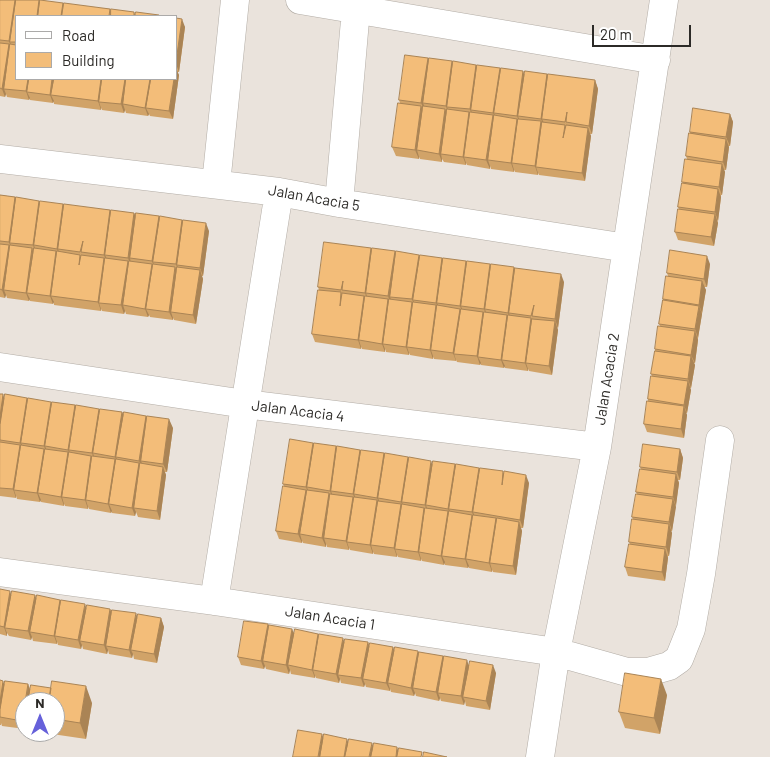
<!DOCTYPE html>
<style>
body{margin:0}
#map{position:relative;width:770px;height:757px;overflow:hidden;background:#eae3dc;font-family:Barlow,sans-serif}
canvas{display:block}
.legend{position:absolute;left:15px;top:15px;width:162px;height:65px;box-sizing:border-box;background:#fff;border:1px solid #abaaa9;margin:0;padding:6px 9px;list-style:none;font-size:15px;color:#2c2a27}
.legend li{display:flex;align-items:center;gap:10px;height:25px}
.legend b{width:25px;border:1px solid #abaaa9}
.north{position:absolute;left:15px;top:692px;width:50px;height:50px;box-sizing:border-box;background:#fff;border:1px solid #abaaa9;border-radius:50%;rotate:0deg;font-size:14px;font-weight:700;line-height:20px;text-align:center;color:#2c2a27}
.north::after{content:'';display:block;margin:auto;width:18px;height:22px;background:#6661da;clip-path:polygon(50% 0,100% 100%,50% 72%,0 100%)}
.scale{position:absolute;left:592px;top:25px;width:99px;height:22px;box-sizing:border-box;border:2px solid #2c2a27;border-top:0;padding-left:6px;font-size:15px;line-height:18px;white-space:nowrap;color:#2c2a27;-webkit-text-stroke:4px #fff;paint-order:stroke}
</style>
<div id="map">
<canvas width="770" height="757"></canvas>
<ul class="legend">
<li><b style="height:6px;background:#fff"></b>Road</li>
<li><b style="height:14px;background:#f3bd79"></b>Building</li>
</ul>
<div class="north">N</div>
<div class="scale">20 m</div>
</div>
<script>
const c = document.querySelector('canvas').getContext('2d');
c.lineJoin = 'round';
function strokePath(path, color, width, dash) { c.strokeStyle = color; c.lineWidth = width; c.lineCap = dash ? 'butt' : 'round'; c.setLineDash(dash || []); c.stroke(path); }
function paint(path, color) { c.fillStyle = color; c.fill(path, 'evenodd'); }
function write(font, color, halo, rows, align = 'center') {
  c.font = font + ' Barlow,sans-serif'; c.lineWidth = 5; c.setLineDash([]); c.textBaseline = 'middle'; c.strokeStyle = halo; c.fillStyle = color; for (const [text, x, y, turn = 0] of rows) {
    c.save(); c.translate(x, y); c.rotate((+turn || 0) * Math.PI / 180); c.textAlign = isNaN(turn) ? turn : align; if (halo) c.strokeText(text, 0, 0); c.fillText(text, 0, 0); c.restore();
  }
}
const minor = new Path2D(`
 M 300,0 L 656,60
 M 0,159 L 279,192 L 339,203 L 627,248
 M 216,184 L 235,0
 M 339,203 L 356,9
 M 0,367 L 245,404 L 597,447
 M 0,572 L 214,601 L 556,652 L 627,672 L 648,672 L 669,666 L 679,659 L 691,629 L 701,574 L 720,440
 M 214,601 L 279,192
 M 540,757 L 556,652 L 597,447 L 664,0`);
const wall = new Path2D(`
 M 0,0 L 40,3 L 63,3 L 64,5 L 110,9 L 111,11 L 134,12 L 135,14 L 159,15 L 16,16 L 16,79 L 176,79 L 176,18 L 185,27 L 179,72 L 177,72 L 179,75 L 173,119 L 150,116 L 149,114 L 148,116 L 126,113 L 125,110 L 124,113 L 102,110 L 101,108 L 101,110 L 54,104 L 54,101 L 53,103 L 30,100 L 30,98 L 29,100 L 7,97 L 6,94 L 5,97 L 0,96 Z
 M 429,60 L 453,65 L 476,65 L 476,67 L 500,70 L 523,71 L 524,74 L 547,74 L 548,77 L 595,80 L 598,89 L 592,134 L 590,134 L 591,136 L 585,181 L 539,175 L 538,173 L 538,175 L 515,172 L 514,170 L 514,172 L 491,169 L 490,166 L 490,169 L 467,165 L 466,163 L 466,165 L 444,162 L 442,159 L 442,162 L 420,159 L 419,157 L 419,159 L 396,156 L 392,147 L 400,103 L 399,100 Z
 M 730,114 L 733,122 L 730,146 L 728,146 L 729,147 L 726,170 L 724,170 L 725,172 L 722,195 L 721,195 L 721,197 L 718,221 L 717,220 L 718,223 L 714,246 L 678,240 L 675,232 L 679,209 L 678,207 L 687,159 L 686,156 L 690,134 L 690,132 Z
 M 0,195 L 15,197 L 16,199 L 40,204 L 63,204 L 64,206 L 110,210 L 111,212 L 134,213 L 135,215 L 159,216 L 159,219 L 182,220 L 183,222 L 209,231 L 203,276 L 202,276 L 203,279 L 196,324 L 174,320 L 173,318 L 173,320 L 150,317 L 149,315 L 148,317 L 126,314 L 125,311 L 124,314 L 102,311 L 101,309 L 101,311 L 54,305 L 54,302 L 53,304 L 30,301 L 30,299 L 29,301 L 7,298 L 6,295 L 5,298 L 0,297 Z
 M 371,248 L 371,250 L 419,257 L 442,258 L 443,260 L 466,261 L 467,264 L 491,267 L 514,267 L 515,270 L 564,282 L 558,328 L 557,327 L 558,330 L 552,375 L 529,371 L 528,369 L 528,371 L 505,368 L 505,366 L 504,368 L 481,365 L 481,363 L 480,365 L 457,362 L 456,360 L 456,361 L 434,359 L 433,357 L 433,359 L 410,355 L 409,353 L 409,355 L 386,352 L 385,349 L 385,352 L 362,349 L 361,347 L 361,349 L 315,342 L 312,334 L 319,290 L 318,287 Z
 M 710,264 L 707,287 L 704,287 L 706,290 L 698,338 L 698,340 L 695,363 L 694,363 L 695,365 L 691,388 L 690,388 L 691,390 L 687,413 L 686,413 L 687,415 L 684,438 L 647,432 L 644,424 L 648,401 L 648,399 L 652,376 L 651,374 L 655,351 L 655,349 L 660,326 L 659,324 L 663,299 L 668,276 L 667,273 Z
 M 0,394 L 4,398 L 28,400 L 52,404 L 75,405 L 76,407 L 100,411 L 122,412 L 123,414 L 146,416 L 147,418 L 173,428 L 167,472 L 165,472 L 166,475 L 160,520 L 138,517 L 136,512 L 135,516 L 112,513 L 112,511 L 111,513 L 89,509 L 88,507 L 88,509 L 65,506 L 64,504 L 64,506 L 41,502 L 41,500 L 40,502 L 17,499 L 16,496 L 16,498 L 0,496 Z
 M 313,445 L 337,448 L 360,450 L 361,452 L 384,453 L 385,456 L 409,459 L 432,464 L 456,466 L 504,473 L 529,483 L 523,528 L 521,528 L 522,531 L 516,575 L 493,572 L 492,570 L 492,572 L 469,568 L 469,566 L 468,568 L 445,565 L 445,563 L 444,565 L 422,561 L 421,559 L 421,561 L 398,557 L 397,555 L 397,557 L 374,554 L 373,552 L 373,554 L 350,550 L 349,548 L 349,550 L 327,547 L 326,544 L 326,547 L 303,543 L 302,541 L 302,543 L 279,539 L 276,531 L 284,486 L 283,484 Z
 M 680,449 L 683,458 L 680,480 L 678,480 L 679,483 L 672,531 L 671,531 L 672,533 L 669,556 L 668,556 L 668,558 L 665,581 L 628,576 L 625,567 L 630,544 L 629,542 L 633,519 L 632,517 L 637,494 L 636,492 L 641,469 L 640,467 Z
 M 0,589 L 11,595 L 35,595 L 36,598 L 60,600 L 61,602 L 86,608 L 110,609 L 112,612 L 137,618 L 161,618 L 164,627 L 157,663 L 134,659 L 133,654 L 132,658 L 109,654 L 108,650 L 107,654 L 83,649 L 82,645 L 81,649 L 58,645 L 57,642 L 57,644 L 33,641 L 32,637 L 31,640 L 9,636 L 7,633 L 7,636 L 0,634 Z
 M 269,627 L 294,633 L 319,637 L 344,642 L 368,642 L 369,646 L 393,647 L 394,650 L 419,654 L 443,656 L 444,659 L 469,665 L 496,673 L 490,710 L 466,706 L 465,701 L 464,705 L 441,701 L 440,698 L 439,701 L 416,696 L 415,693 L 414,696 L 391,692 L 390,689 L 390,691 L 366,687 L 365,684 L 364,687 L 341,683 L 340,679 L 339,683 L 316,678 L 315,676 L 315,678 L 291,674 L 290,670 L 289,674 L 266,669 L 265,666 L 264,669 L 241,665 L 238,657 Z
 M 0,680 L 4,684 L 28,684 L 30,689 L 92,703 L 86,739 L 52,734 L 52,732 L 55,732 L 55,702 L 25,702 L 25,729 L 2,726 L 1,723 L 1,725 L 0,725 Z
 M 667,695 L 660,734 L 625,728 L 619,712 Z`);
const shadedWall = new Path2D(`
 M 15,0 L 17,0 L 10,42 L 12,48 L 12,50 L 9,41 Z
 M 39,0 L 42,8 L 41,16 L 37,16 Z
 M 182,19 L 185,27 L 179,72 L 176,64 L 176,62 Z
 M 9,44 L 12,52 L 4,89 L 6,94 L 5,97 L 2,89 Z
 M 428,58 L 431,66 L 423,103 L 425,108 L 425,111 L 421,103 Z
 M 452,61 L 455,70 L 447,107 L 449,113 L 449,115 L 446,106 Z
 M 476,65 L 479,73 L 471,110 L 473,116 L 473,118 L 470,109 Z
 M 176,68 L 179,75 L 173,119 L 169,111 L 174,79 L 176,79 Z
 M 500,68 L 503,76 L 494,113 L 496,119 L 496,121 L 493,113 Z
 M 523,71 L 526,80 L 518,116 L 520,122 L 520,124 L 517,116 Z
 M 547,74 L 550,83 L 542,119 L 545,125 L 544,128 L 541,119 Z
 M 28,79 L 32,79 L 27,92 L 30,98 L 29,100 L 26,91 Z
 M 52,79 L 57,79 L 51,95 L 54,101 L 53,103 L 50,95 Z
 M 101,79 L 105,79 L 99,102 L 101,108 L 101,110 L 98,101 Z
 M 125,79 L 129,79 L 123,104 L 125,110 L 124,113 L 121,104 Z
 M 150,79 L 154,79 L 146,108 L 149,114 L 148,116 L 145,108 Z
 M 595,80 L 598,89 L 592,134 L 589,126 Z
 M 421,106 L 425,114 L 417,150 L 419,157 L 419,159 L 415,150 Z
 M 445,109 L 449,117 L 441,154 L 442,159 L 442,162 L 439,154 Z
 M 469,112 L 472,121 L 464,157 L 466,163 L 466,165 L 463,157 Z
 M 730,114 L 733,122 L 730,146 L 726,137 Z
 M 493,115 L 496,124 L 488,160 L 490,166 L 490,169 L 486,160 Z
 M 517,119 L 520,127 L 512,163 L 514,170 L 514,172 L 511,163 Z
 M 541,121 L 544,130 L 536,167 L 538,173 L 538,175 L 535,166 Z
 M 588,128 L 591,136 L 585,181 L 582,173 Z
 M 726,139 L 729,147 L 726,170 L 723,162 Z
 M 722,164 L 725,172 L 722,195 L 719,187 Z
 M 718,189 L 721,197 L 718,221 L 715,212 Z
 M 15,197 L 18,206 L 10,243 L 12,249 L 12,251 L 9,242 Z
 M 39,201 L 42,209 L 34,245 L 36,252 L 36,254 L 33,245 Z
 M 63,204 L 66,212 L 58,249 L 60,255 L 60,257 L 57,249 Z
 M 110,210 L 113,218 L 105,255 L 108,261 L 107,264 L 104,255 Z
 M 134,213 L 138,222 L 130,258 L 131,264 L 131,267 L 128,258 Z
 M 715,214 L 718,223 L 714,246 L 711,237 Z
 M 159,216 L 162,225 L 153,262 L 155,268 L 155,270 L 152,261 Z
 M 182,220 L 185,228 L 177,265 L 179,271 L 179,273 L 176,264 Z
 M 206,223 L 209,231 L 203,276 L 200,268 Z
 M 9,245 L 12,253 L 4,290 L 6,295 L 5,298 L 2,290 Z
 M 32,248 L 35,257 L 27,293 L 30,299 L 29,301 L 26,293 Z
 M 371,248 L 374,257 L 366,293 L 368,300 L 368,301 L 365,293 Z
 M 56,251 L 59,260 L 51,296 L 54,302 L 53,304 L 50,296 Z
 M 395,251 L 398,260 L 390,297 L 392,302 L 391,305 L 388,296 Z
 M 419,255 L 422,263 L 413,300 L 416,306 L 415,308 L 412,299 Z
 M 707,256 L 710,264 L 707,287 L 704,279 Z
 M 104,258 L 107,266 L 99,303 L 101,309 L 101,311 L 98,302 Z
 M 442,258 L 445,266 L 437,303 L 440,309 L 439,311 L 436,303 Z
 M 128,261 L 131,270 L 123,305 L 125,311 L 124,314 L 121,305 Z
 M 466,261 L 469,270 L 461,306 L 463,312 L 463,314 L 460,306 Z
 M 152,264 L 155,272 L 146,309 L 149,315 L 148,317 L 145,309 Z
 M 490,264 L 493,273 L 485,309 L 487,316 L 487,318 L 484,309 Z
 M 175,267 L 179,276 L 171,312 L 173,318 L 173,320 L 169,312 Z
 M 514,267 L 517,276 L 509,313 L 511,319 L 511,321 L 508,313 Z
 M 200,270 L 203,279 L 196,324 L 193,315 Z
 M 561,274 L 564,282 L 558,328 L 555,319 Z
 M 702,281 L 706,290 L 702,313 L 699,305 Z
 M 364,296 L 367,304 L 359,340 L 361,347 L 361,349 L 358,340 Z
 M 388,299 L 391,307 L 383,344 L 385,349 L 385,352 L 382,344 Z
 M 412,302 L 415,311 L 407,347 L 409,353 L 409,355 L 406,347 Z
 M 436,305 L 439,314 L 431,350 L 433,356 L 433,359 L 430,350 Z
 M 699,306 L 702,314 L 698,338 L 695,329 Z
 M 460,309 L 463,317 L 454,354 L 456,360 L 456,361 L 453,353 Z
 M 483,312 L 486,320 L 478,357 L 481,363 L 480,365 L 477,356 Z
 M 507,315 L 510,323 L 502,360 L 505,366 L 504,368 L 501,360 Z
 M 531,318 L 534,326 L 526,363 L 528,369 L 528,371 L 525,363 Z
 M 555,321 L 558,330 L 552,375 L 549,366 Z
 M 695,331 L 698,340 L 695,363 L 691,355 Z
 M 691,356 L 695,365 L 691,388 L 688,379 Z
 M 688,381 L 691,390 L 687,413 L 684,405 Z
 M 3,394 L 6,403 L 0,440 L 0,417 Z
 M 27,398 L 30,406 L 21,443 L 24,449 L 23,451 L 20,443 Z
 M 51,402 L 54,410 L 45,446 L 48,453 L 47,455 L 44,446 Z
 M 75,405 L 78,413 L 69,450 L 71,457 L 71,459 L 68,450 Z
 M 684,406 L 687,415 L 684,438 L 681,429 Z
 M 99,409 L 102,417 L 93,453 L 95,460 L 95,462 L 92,453 Z
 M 122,412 L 126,420 L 116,457 L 119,464 L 118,466 L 115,457 Z
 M 146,416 L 149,424 L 141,461 L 143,466 L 142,469 L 139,461 Z
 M 169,419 L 173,428 L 167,472 L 163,464 Z
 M 313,443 L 316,451 L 307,487 L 309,494 L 309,496 L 306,487 Z
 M 20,445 L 23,454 L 14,490 L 16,496 L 16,498 L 13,489 Z
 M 336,446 L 339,454 L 331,491 L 333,497 L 333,499 L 330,491 Z
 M 44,449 L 47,458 L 38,493 L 41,500 L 40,502 L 37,493 Z
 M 680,449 L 683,458 L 680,480 L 677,472 Z
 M 360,450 L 363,458 L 354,494 L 357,501 L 356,503 L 353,494 Z
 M 68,452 L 71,461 L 62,497 L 64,504 L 64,506 L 61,497 Z
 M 384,453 L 387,462 L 378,498 L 381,505 L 380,507 L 377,498 Z
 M 91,456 L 94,465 L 86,500 L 88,507 L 88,509 L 85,500 Z
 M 408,457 L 411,465 L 402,502 L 404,508 L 404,510 L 401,502 Z
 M 115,459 L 118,468 L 109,504 L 112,511 L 111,513 L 108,504 Z
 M 431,461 L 434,469 L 426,505 L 428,512 L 428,514 L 425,505 Z
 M 139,463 L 142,472 L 134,508 L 136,512 L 135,516 L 132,508 Z
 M 455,464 L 458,472 L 449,509 L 452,516 L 451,518 L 448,509 Z
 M 163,467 L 166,475 L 160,520 L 157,511 Z
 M 479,468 L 482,476 L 473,512 L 476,519 L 475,521 L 472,512 Z
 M 676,474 L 679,483 L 676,506 L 673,497 Z
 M 526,475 L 529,483 L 523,528 L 520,520 Z
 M 306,490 L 309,499 L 300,534 L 302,541 L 302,543 L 298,534 Z
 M 329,493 L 332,502 L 324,538 L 326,544 L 326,547 L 322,538 Z
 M 353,497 L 356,506 L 347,542 L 349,548 L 349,550 L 346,541 Z
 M 673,499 L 676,507 L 672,531 L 669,522 Z
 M 377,500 L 380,509 L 371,545 L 373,552 L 373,554 L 370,545 Z
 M 401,504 L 404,513 L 395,549 L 397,555 L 397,557 L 394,548 Z
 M 424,508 L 427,517 L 419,552 L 421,559 L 421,561 L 418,552 Z
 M 448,511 L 451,520 L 442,556 L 445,562 L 444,565 L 441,556 Z
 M 472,515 L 475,524 L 466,559 L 469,566 L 468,568 L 465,559 Z
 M 496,518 L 499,527 L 490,563 L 492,570 L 492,572 L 489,563 Z
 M 519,522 L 522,531 L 516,575 L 513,566 Z
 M 669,524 L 672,533 L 669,556 L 666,547 Z
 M 665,549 L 668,558 L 665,581 L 662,572 Z
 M 10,591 L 13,600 L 5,628 L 7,633 L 7,636 L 4,627 Z
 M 35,595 L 38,604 L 30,632 L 32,637 L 31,640 L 28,631 Z
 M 60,600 L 63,608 L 55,636 L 57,642 L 57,644 L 54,636 Z
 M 85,604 L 88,613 L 80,641 L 82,645 L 81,649 L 78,640 Z
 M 110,609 L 113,618 L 106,646 L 108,650 L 107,654 L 104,645 Z
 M 136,613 L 139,622 L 131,650 L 133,654 L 132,658 L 129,650 Z
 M 161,618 L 164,627 L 157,663 L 154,654 Z
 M 268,624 L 271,633 L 263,661 L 265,666 L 264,669 L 261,661 Z
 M 292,629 L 296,637 L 288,665 L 290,670 L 289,674 L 286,665 Z
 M 318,634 L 321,642 L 313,670 L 315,676 L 315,678 L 312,670 Z
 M 343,638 L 346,647 L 338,675 L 340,679 L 339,683 L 336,674 Z
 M 368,642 L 371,651 L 363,679 L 365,684 L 364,687 L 361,678 Z
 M 393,647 L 396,655 L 388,683 L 390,689 L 390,691 L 386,683 Z
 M 418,651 L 421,660 L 413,688 L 415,693 L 414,696 L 411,688 Z
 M 443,656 L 446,665 L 438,693 L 440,698 L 439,701 L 436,692 Z
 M 467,660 L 470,669 L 463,697 L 465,701 L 464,705 L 461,696 Z
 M 493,665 L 496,673 L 490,710 L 486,701 Z
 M 661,679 L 667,695 L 660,734 L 654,718 Z
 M 3,681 L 6,689 L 0,717 L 0,702 Z
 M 28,684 L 31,693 L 30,702 L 26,702 Z
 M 86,686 L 92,703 L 86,739 L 80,723 Z
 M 25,705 L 25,728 L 22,721 Z
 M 322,734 L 325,742 L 322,757 L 318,757 Z
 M 347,739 L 350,747 L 348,757 L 344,757 Z
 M 372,743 L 375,751 L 374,757 L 369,757 Z
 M 397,747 L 400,756 L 400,757 L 396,757 Z`);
const building = new Path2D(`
 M 0,0 L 15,0 L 9,41 L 0,40 Z
 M 16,0 L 39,0 L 37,16 L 16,16 L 16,42 L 10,42 Z
 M 40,0 L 63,3 L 61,16 L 38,16 Z
 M 64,3 L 110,9 L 109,16 L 62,16 Z
 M 111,9 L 134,12 L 134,16 L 111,16 Z
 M 136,12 L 159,15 L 158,16 L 135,16 Z
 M 176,18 L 182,19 L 176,62 Z
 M 0,43 L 9,44 L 2,89 L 0,88 Z
 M 10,44 L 16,45 L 16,79 L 28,79 L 26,91 L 4,89 Z
 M 405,55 L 428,58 L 421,103 L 399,100 Z
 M 429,58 L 452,61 L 446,106 L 423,103 Z
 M 453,61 L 476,65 L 470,109 L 447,107 Z
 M 477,65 L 500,68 L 493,113 L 471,110 Z
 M 501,68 L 523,71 L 517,116 L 494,113 Z
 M 525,71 L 547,74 L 541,119 L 518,116 Z
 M 548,74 L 595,80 L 589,126 L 566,122 L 567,112 L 565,122 L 542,119 Z
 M 29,79 L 52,79 L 50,95 L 27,92 Z
 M 54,79 L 101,79 L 98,101 L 51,95 Z
 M 102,79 L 125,79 L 121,104 L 99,102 Z
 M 126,79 L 150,79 L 145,108 L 123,104 Z
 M 151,79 L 174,79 L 169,111 L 146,108 Z
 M 398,103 L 421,106 L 415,150 L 392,147 Z
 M 423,106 L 445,109 L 439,154 L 417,150 Z
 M 693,108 L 730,114 L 726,137 L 690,132 Z
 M 447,109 L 469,112 L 463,157 L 441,154 Z
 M 470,112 L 493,115 L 486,160 L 464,157 Z
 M 494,115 L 517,119 L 511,163 L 488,160 Z
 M 518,119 L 541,121 L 535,166 L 512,163 Z
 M 542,122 L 565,125 L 563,138 L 566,125 L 588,128 L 582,173 L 536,167 Z
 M 689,133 L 726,139 L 723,162 L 686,156 Z
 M 685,159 L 722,164 L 719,187 L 682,182 Z
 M 682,183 L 718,189 L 715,212 L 678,207 Z
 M 0,195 L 15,197 L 9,242 L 0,241 Z
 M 16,197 L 39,201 L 33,245 L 10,243 Z
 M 40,201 L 63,204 L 57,249 L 34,245 Z
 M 64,204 L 110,210 L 104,255 L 81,252 L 83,241 L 80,252 L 58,249 Z
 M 678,209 L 715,214 L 711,237 L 675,232 Z
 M 111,210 L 134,213 L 128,258 L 105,255 Z
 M 136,213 L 159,216 L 152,261 L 130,258 Z
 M 160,216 L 182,220 L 176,264 L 153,262 Z
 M 183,220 L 206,223 L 200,268 L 177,265 Z
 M 324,242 L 371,248 L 365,293 L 342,290 L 343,281 L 341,290 L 318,287 Z
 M 0,244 L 9,245 L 2,290 L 0,289 Z
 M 10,245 L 32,248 L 26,293 L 4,290 Z
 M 34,248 L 56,251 L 50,296 L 27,293 Z
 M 372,248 L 395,251 L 388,296 L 366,293 Z
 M 670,250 L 707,256 L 704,279 L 667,273 Z
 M 57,251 L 80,255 L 79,265 L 81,255 L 104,258 L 98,302 L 51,296 Z
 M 396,251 L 419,255 L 412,299 L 390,297 Z
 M 420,255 L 442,258 L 436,303 L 413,300 Z
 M 105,258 L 128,261 L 121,305 L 99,303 Z
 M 443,258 L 466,261 L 460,306 L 437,303 Z
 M 129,261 L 152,264 L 145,309 L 123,305 Z
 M 467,261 L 490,264 L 484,309 L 461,306 Z
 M 153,264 L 175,267 L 169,312 L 146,309 Z
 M 491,264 L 514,267 L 508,313 L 485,309 Z
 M 177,267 L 200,270 L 193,315 L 171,312 Z
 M 515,268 L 561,274 L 555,319 L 532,316 L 534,305 L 531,316 L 509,313 Z
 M 666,276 L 702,281 L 699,305 L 663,299 Z
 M 318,290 L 341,292 L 340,306 L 342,293 L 364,296 L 358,340 L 312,334 Z
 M 365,296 L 388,299 L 382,344 L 359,340 Z
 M 389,299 L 412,302 L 406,347 L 383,344 Z
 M 663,300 L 699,306 L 695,329 L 659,324 Z
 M 413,302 L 436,305 L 430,350 L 407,347 Z
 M 437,305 L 460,309 L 453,353 L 431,350 Z
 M 461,309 L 483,312 L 477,356 L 454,354 Z
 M 484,312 L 507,315 L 501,360 L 478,357 Z
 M 508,315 L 531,318 L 525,363 L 502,360 Z
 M 532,319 L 555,321 L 549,366 L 526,363 Z
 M 658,326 L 695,331 L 691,355 L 655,349 Z
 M 655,351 L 691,356 L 688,379 L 651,374 Z
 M 651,376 L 688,381 L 684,405 L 648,399 Z
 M 0,394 L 3,394 L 0,417 Z
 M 5,394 L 27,398 L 20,443 L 0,440 L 0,425 Z
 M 28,398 L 51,402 L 44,446 L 21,443 Z
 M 647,401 L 684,406 L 681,429 L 644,424 Z
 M 52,402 L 75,405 L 68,450 L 45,446 Z
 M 76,405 L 99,409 L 92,453 L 69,450 Z
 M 100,409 L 122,412 L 115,457 L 93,453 Z
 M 124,412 L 146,416 L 139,461 L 116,457 Z
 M 147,416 L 169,419 L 163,464 L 141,461 Z
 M 290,439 L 313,443 L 306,487 L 283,484 Z
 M 0,442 L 20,445 L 13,489 L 0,488 Z
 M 314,443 L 336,446 L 330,491 L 307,487 Z
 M 643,444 L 680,449 L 677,472 L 640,467 Z
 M 21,445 L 44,449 L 37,493 L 14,490 Z
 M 337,446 L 360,450 L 353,494 L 331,491 Z
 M 45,449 L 68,452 L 61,497 L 38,493 Z
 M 361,450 L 384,453 L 377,498 L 354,494 Z
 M 69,452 L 91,456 L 85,500 L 62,497 Z
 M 385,453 L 408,457 L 401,502 L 378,498 Z
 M 92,456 L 115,459 L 108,504 L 86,500 Z
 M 409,457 L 431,461 L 425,505 L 402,502 Z
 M 116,459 L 139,463 L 132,508 L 109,504 Z
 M 433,461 L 455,464 L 448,509 L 426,505 Z
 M 140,463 L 163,467 L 157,511 L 134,508 Z
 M 456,464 L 479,468 L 472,512 L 449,509 Z
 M 480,468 L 503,471 L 502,485 L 504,471 L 526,475 L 520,520 L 473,512 Z
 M 640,469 L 676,474 L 673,497 L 636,492 Z
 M 283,486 L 306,490 L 298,534 L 276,531 Z
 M 307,490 L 329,493 L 322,538 L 300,534 Z
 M 330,494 L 353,497 L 346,541 L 324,538 Z
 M 636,494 L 673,499 L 669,522 L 632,517 Z
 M 354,497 L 377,500 L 370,545 L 347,542 Z
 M 378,501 L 401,504 L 394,548 L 371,545 Z
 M 402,504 L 424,508 L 418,552 L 395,549 Z
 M 425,508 L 448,511 L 441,556 L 419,552 Z
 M 449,511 L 472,515 L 465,559 L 442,556 Z
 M 473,515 L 496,518 L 489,563 L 466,559 Z
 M 497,518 L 519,522 L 513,566 L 490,563 Z
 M 632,519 L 669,524 L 666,547 L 629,542 Z
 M 629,544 L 665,549 L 662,572 L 625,567 Z
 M 0,589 L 10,591 L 4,627 L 0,626 Z
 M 12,591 L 35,595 L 28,631 L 5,628 Z
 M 37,595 L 60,600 L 54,636 L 30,632 Z
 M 61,600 L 85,604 L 78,640 L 55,636 Z
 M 87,605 L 110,609 L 104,645 L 80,641 Z
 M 112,610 L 136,613 L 129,650 L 106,646 Z
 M 138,614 L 161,618 L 154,654 L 131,650 Z
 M 244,621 L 268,624 L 261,661 L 238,657 Z
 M 269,625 L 292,629 L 286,665 L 263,661 Z
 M 295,629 L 318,634 L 312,670 L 288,665 Z
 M 319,634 L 343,638 L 336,674 L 313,670 Z
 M 345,639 L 368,642 L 361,678 L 338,675 Z
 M 370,643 L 393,647 L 386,683 L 363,679 Z
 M 395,647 L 418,651 L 411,688 L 388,683 Z
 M 419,652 L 443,656 L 436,692 L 413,688 Z
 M 444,656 L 467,660 L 461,696 L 438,693 Z
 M 470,661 L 493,665 L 486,701 L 463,697 Z
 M 625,673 L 661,679 L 654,718 L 619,712 Z
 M 0,680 L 3,681 L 0,702 Z
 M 5,681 L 28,684 L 22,721 L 0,717 L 0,710 Z
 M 52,681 L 86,686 L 80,723 L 55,719 L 55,702 L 49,702 Z
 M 31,685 L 51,688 L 49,702 L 28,702 Z
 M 298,730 L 322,734 L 318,757 L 293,757 Z
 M 324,734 L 347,739 L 344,757 L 320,757 Z
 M 349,739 L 372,743 L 369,757 L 345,757 Z
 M 374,743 L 397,747 L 396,757 L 371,757 Z
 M 399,748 L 422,752 L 421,757 L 397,757 Z
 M 424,752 L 447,757 L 423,757 Z`);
const streetNames = [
 ["Jalan Acacia 5",314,198,10],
 ["Jalan Acacia 2",607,379,-81],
 ["Jalan Acacia 4",298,411,7],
 ["Jalan Acacia 1",330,618,9]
];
strokePath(minor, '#b2aca5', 29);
strokePath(minor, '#fff', 28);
paint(wall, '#d1a368');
paint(shadedWall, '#aa8455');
paint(building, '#f3bd79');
strokePath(building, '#aa8455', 1);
write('15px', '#2c2a27', '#fff', streetNames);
</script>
